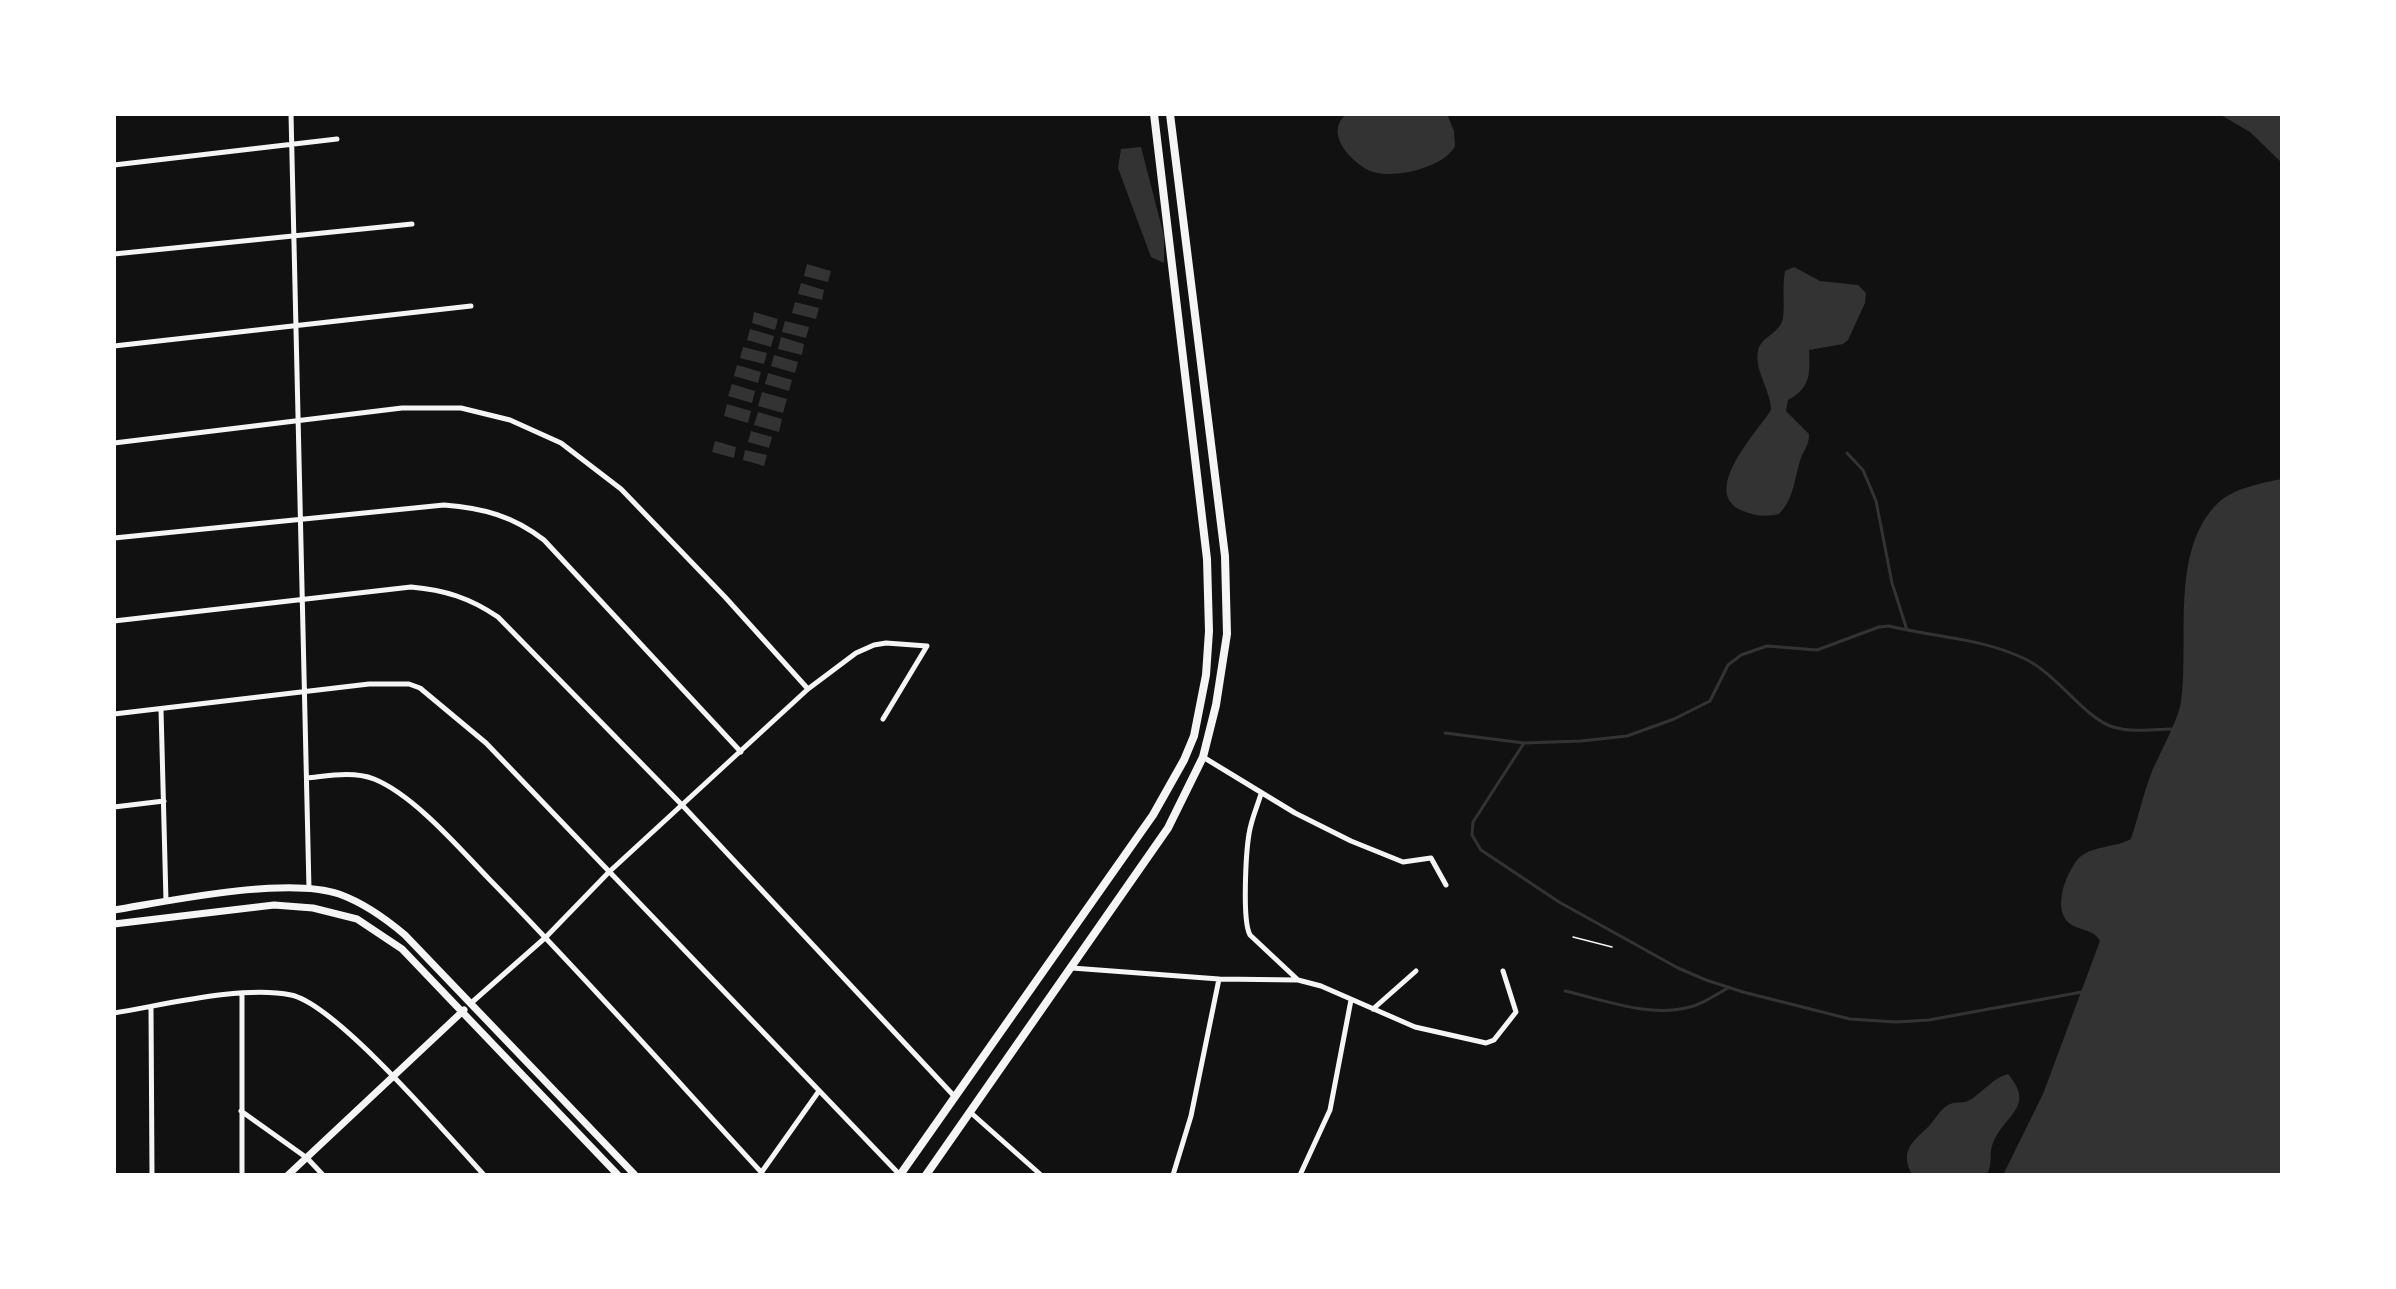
<!DOCTYPE html>
<style>
body{margin:0}
#map{position:relative;width:2396px;height:1289px;overflow:hidden;background:#111;font-family:"Work Sans",sans-serif}
canvas{display:block}
.frame{position:absolute;inset:0;border:116px solid #fff;pointer-events:none}
</style>
<div id="map">
<canvas width="2396" height="1289"></canvas>
<div class="frame"></div>
</div>
<script>
const c = document.querySelector('canvas').getContext('2d');
c.lineJoin = 'round';
function paint(path, color) { c.fillStyle = color; c.fill(path, 'evenodd'); }
function strokePath(path, color, width, dash) { c.strokeStyle = color; c.lineWidth = width; c.lineCap = dash ? 'butt' : 'round'; c.setLineDash(dash || []); c.stroke(path); }
const water = new Path2D(`
 M 1346,114 L 1447,114 L 1454,131 L 1455,146 C 1445,168 1387,182 1366,169 C 1348,158 1325,133 1346,114 Z
 M 2219,114 L 2282,114 L 2282,163 L 2250,132 Z
 M 1141,147 L 1164,236 L 1164,263 L 1151,257 L 1118,168 L 1121,149 Z
 M 807,264 L 831,271 L 828,282 L 804,276 Z
 M 1794,267 L 1820,281 L 1858,285 L 1866,293 L 1865,303 L 1848,340 L 1843,344 L 1809,350 C 1810,373 1811,388 1788,400 L 1786,411 L 1809,434 C 1809,447 1803,450 1800,461 C 1794,481 1794,498 1779,514 C 1765,517 1755,516 1743,511 C 1698,493 1758,431 1771,410 C 1771,390 1754,371 1758,351 C 1760,337 1780,334 1783,318 C 1785,303 1782,287 1785,271 Z
 M 801,283 L 824,290 L 822,300 L 798,294 Z
 M 795,302 L 819,308 L 816,319 L 792,313 Z
 M 754,312 L 778,319 L 775,330 L 752,323 Z
 M 785,321 L 809,327 L 806,338 L 782,332 Z
 M 750,329 L 774,336 L 771,347 L 747,340 Z
 M 781,337 L 804,344 L 802,355 L 778,349 Z
 M 743,347 L 767,353 L 764,364 L 740,358 Z
 M 774,355 L 798,362 L 795,373 L 771,366 Z
 M 737,365 L 761,372 L 758,383 L 734,376 Z
 M 768,373 L 792,380 L 789,391 L 765,384 Z
 M 732,384 L 755,391 L 752,403 L 728,396 Z
 M 762,392 L 787,399 L 783,413 L 758,406 Z
 M 727,404 L 751,411 L 748,423 L 724,416 Z
 M 758,412 L 782,419 L 779,432 L 754,425 Z
 M 751,431 L 772,437 L 769,448 L 748,442 Z
 M 715,441 L 736,447 L 734,458 L 712,452 Z
 M 745,450 L 767,455 L 764,466 L 743,460 Z
 M 2282,479 L 2282,1175 L 2003,1175 L 2043,1094 L 2100,941 C 2094,929 2079,931 2069,923 C 2052,909 2066,873 2078,859 C 2091,845 2116,848 2131,839 C 2138,818 2143,795 2151,774 C 2159,754 2178,721 2181,702 C 2190,641 2169,551 2218,503 C 2234,488 2262,483 2282,479 Z
 M 2008,1074 C 2036,1107 2005,1114 1993,1143 C 1988,1155 1994,1164 1986,1175 L 1912,1175 C 1900,1152 1911,1143 1926,1129 C 1934,1122 1939,1110 1948,1105 C 1956,1101 1963,1104 1970,1100 C 1984,1091 1993,1078 2008,1074 Z`);
const stream = new Path2D(`
 M 1847,453 L 1863,470 L 1876,501 L 1892,583 L 1907,630
 M 1445,733 L 1524,743 L 1581,741 L 1627,736 L 1674,719 L 1710,701 L 1728,665 L 1741,655 L 1767,646 L 1817,650 L 1879,627 L 1889,626 C 1934,637 1980,638 2023,658 C 2057,673 2084,718 2113,727 C 2133,733 2152,729 2172,729
 M 1524,743 L 1473,822 L 1472,835 L 1481,850 L 1559,902 L 1678,968 L 1706,980 L 1743,992 L 1850,1019 L 1896,1022 L 1929,1020 L 2082,992
 M 1565,991 C 1604,1000 1650,1018 1690,1007 C 1703,1004 1715,995 1728,988`);
const path = new Path2D(`
 M 1573,937 L 1612,947`);
const minor = new Path2D(`
 M 291,114 L 309,889
 M 114,165 L 337,139
 M 114,254 L 412,224
 M 114,346 L 471,306
 M 114,443 L 402,408 L 461,408 L 510,420 L 561,443 L 621,489 L 725,597 L 808,689
 M 114,538 L 444,505 C 483,508 513,516 544,540 L 741,752
 M 114,621 L 411,587 C 445,590 470,598 498,617 L 683,806 L 955,1097
 M 161,709 L 166,901
 M 114,714 L 369,684 L 409,684 L 420,688 L 486,743 L 900,1175
 M 1203,757 L 1295,813 L 1351,841 L 1403,862 L 1431,858 L 1446,885
 M 307,778 C 328,776 353,771 374,779 C 414,795 460,849 490,880 C 583,975 672,1075 762,1173
 M 1261,794 C 1257,807 1251,820 1249,834 C 1246,852 1242,921 1250,935 L 1298,980
 M 114,807 L 164,801
 M 1072,968 L 1219,979 L 1298,980 L 1321,986 L 1415,1027 L 1486,1043 L 1494,1040 L 1516,1012 L 1503,971
 M 242,994 L 242,1175
 M 470,1004 L 546,937 L 609,872 L 808,689 L 856,653 L 874,645 L 886,643 L 927,646 L 883,719
 M 151,1007 L 152,1175
 M 1373,1009 L 1416,971
 M 114,1013 C 164,1005 242,985 291,995 C 336,1004 449,1137 484,1175
 M 241,1111 L 307,1158 L 323,1175
 M 970,1112 L 1041,1175
 M 761,1173 L 819,1091
 M 1173,1175 L 1191,1116 L 1219,979
 M 1300,1175 L 1330,1110 L 1351,1000`);
const tertiary = new Path2D(`
 M 114,910 C 170,901 287,876 339,894 C 364,903 385,918 405,935 L 635,1175
 M 114,924 L 274,905 L 313,908 L 357,919 L 402,949 L 618,1175
 M 288,1175 L 464,1010`);
const secondary = new Path2D(`
 M 900,1175 L 1153,815 L 1184,760 L 1194,736 L 1206,675 L 1209,631 L 1207,559 L 1154,114
 M 926,1175 L 1168,828 L 1203,757 L 1216,705 L 1227,634 L 1225,556 L 1170,114`);
paint(water, '#333');
strokePath(stream, '#333', 3);
strokePath(path, '#f5f5f5', 1.5);
strokePath(minor, '#f5f5f5', 5);
strokePath(tertiary, '#f5f5f5', 7);
strokePath(secondary, '#f5f5f5', 8);
</script>
